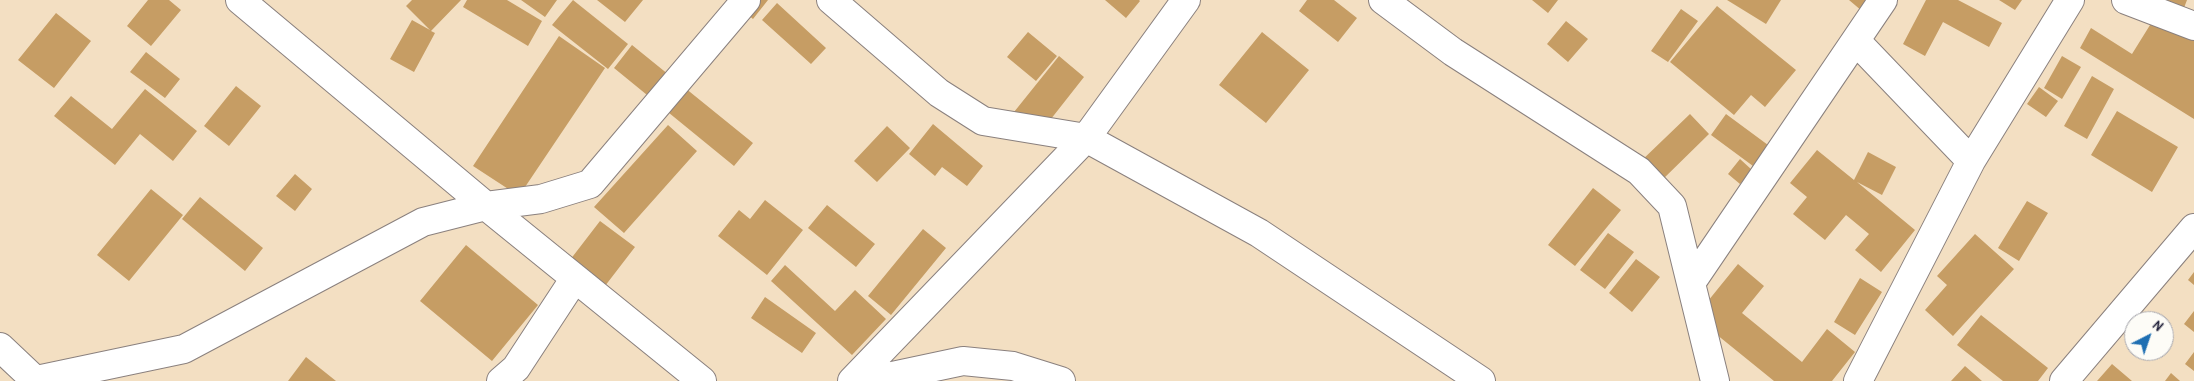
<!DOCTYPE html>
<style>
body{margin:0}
#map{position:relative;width:2194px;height:381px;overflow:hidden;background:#f3dfc2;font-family:"Patrick Hand",sans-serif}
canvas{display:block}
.north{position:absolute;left:2124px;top:311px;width:50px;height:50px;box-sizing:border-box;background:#fdfcf7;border:1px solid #a5a5ac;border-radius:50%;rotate:41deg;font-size:14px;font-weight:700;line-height:20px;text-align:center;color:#22223b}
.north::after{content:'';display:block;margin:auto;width:18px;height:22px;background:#1f6fb2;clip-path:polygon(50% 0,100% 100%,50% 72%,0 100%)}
</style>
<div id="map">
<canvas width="2194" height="381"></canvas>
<div class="north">N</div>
</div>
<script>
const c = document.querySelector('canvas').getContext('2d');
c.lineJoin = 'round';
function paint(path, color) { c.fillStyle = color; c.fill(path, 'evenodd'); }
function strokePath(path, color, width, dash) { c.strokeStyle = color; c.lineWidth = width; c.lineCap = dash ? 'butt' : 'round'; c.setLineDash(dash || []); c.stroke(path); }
const building = new Path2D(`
 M 148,0 L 169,0 L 181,10 L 151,46 L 127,26 Z
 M 412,0 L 461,0 L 431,31 L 435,33 L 414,72 L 390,59 L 412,20 L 430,30 L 406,6 Z
 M 467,0 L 507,0 L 542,21 L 528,46 L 463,7 Z
 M 521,0 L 557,0 L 545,17 Z
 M 573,0 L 628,44 L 608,69 L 552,25 Z
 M 597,0 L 643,0 L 625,22 Z
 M 730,0 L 768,0 L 753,19 Z
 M 1105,0 L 1139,0 L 1140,1 L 1126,18 Z
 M 1307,0 L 1334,0 L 1357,18 L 1338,42 L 1299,11 Z
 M 1532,0 L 1558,0 L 1548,13 Z
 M 1727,0 L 1781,0 L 1766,24 Z
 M 1849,0 L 1871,0 L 1862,11 Z
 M 1926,0 L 1958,0 L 2002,23 L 1989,47 L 1943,22 L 1925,56 L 1903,44 Z
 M 1999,0 L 2022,0 L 2015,10 Z
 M 2148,0 L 2187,0 L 2182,13 Z
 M 777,3 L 826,48 L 811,64 L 762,20 Z
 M 1717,6 L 1796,70 L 1765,107 L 1751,95 L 1734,115 L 1670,62 Z
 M 1681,9 L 1698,21 L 1668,62 L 1651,51 Z
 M 56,13 L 91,41 L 54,88 L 18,60 Z
 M 2155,17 L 2194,40 L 2194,119 L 2080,48 L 2091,28 L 2132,54 Z
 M 1566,21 L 1588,39 L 1568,62 L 1547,44 Z
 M 1028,32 L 1057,56 L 1036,81 L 1007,57 Z
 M 1262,32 L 1309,70 L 1266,123 L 1219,85 Z
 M 559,36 L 605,68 L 519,196 L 473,166 Z
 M 632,45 L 753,143 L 734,166 L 614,68 Z
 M 146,52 L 180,79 L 165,98 L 130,72 Z
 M 1059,56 L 1084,77 L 1036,138 L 1010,117 Z
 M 2062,56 L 2081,67 L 2062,99 L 2044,88 Z
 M 2092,76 L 2114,89 L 2087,139 L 2064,126 Z
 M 236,86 L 261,106 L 229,146 L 204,126 Z
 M 2039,87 L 2058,101 L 2046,117 L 2027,104 Z
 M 145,89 L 197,131 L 173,161 L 140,134 L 115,165 L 54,116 L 71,96 L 112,129 Z
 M 2117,111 L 2178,147 L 2152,192 L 2091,155 Z
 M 1690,114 L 1709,134 L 1659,183 L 1639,163 Z
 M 1726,114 L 1768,145 L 1753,166 L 1711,135 Z
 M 933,124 L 983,166 L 967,186 L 942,167 L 935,176 L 909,154 Z
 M 668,125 L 697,151 L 624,233 L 594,207 Z
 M 887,126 L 910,148 L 877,182 L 854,161 Z
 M 1817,150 L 1854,180 L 1868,152 L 1896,167 L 1882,195 L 1857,182 L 1915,230 L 1881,272 L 1855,250 L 1869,234 L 1846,215 L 1825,240 L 1793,214 L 1807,197 L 1790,183 Z
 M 1740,159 L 1752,170 L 1740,184 L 1728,174 Z
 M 295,174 L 312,189 L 295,211 L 276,196 Z
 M 1593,188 L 1621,210 L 1575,266 L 1548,245 Z
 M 151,189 L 183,215 L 129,281 L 97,255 Z
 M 200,197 L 263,248 L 245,271 L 182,219 Z
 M 765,200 L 803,230 L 767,275 L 718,236 L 739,210 L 750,219 Z
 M 2027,201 L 2048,213 L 2019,261 L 1998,248 Z
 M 827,205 L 875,244 L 856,267 L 808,228 Z
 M 600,221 L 635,247 L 605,286 L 570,260 Z
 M 923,229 L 946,248 L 891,315 L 868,296 Z
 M 1608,233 L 1634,252 L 1605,289 L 1580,270 Z
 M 1975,234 L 2014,269 L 1953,336 L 1925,310 L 1947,285 L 1937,276 Z
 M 466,245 L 538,305 L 492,361 L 420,301 Z
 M 1636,259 L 1660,277 L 1632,312 L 1609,293 Z
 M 1738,264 L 1764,286 L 1742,313 L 1802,362 L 1827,329 L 1855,352 L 1832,381 L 1774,381 L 1695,317 Z
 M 785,265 L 835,311 L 855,290 L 886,319 L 852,355 L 771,281 Z
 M 2194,272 L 2194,285 L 2188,280 Z
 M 1860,278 L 1882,292 L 1855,335 L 1834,322 Z
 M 765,297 L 816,333 L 802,353 L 751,318 Z
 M 2194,311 L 2194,332 L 2184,324 Z
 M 1981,315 L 2048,368 L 2038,381 L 2003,381 L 1957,345 Z
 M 2194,352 L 2194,371 L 2185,364 Z
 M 306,357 L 336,381 L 288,381 Z
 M 2112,364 L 2132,381 L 2097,381 Z
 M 1965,366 L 1982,381 L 1951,381 Z
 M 2171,373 L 2180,381 L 2165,381 Z`);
const minor = new Path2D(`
 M 240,0 L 486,206 L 702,381
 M 831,0 L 939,93 L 983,121 L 1086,138 L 1259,233 L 1481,381
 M 1383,0 L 1453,52 L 1639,171 L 1672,206 L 1715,381
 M 2126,0 L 2194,26
 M 1856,41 L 1971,161
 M 1691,283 L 1883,0
 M 0,347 L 36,381
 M 32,381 L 184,349 L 423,222 L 486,206 L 541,199 L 590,184 L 746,0
 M 501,381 L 516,368 L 575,278
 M 852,381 L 1086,138 L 1186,0
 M 869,381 L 963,361 L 1013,366 L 1061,381
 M 1858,381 L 1971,161 L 2070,0
 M 2064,381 L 2194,228`);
paint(building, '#c69d64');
strokePath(minor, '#8a807e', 30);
strokePath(minor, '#fff', 28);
</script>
